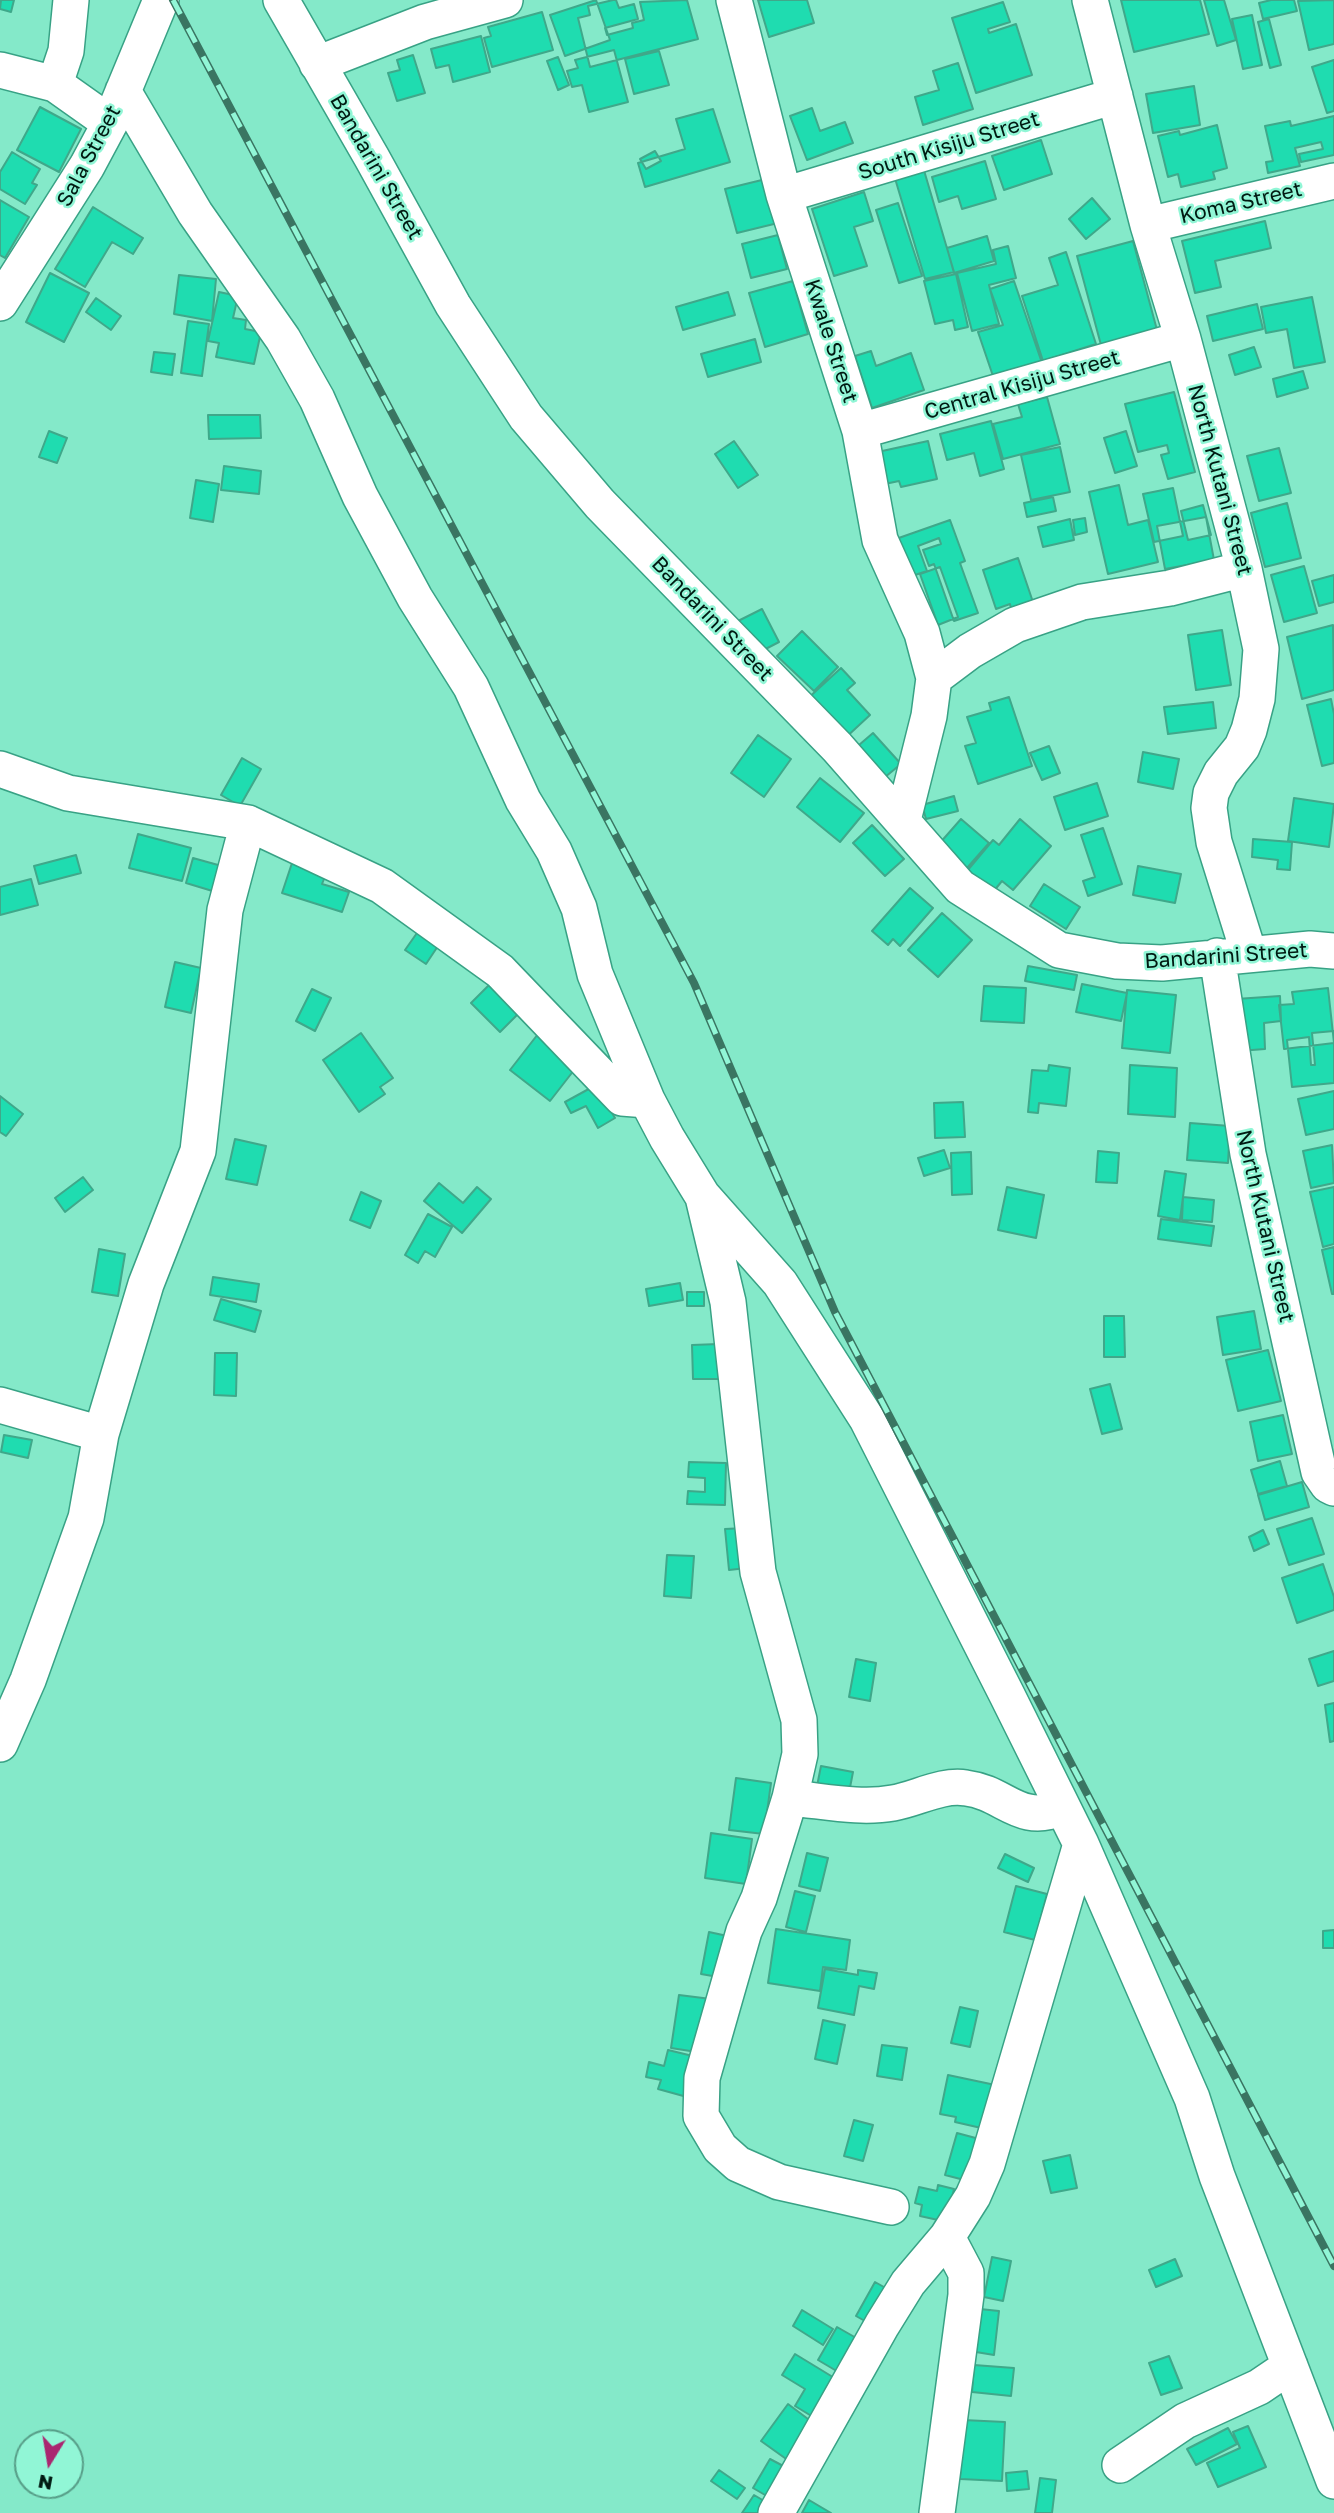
<!DOCTYPE html>
<style>
body{margin:0}
#map{position:relative;width:1334px;height:2513px;overflow:hidden;background:#84e9c9;font-family:"Golos Text",sans-serif}
canvas{display:block}
.north{position:absolute;left:14px;top:2429px;width:70px;height:70px;box-sizing:border-box;background:#91f6d6;border:2px solid #579e88;border-radius:50%;rotate:191deg;font-size:19px;font-weight:700;line-height:28px;text-align:center;color:#001a12}
.north::after{content:'';display:block;margin:auto;width:24px;height:32px;background:#aa2670;clip-path:polygon(50% 0,100% 100%,50% 72%,0 100%)}
</style>
<div id="map">
<canvas width="1334" height="2513"></canvas>
<div class="north">N</div>
</div>
<script>
const c = document.querySelector('canvas').getContext('2d');
c.lineJoin = 'round';
function paint(path, color) { c.fillStyle = color; c.fill(path, 'evenodd'); }
function strokePath(path, color, width, dash) { c.strokeStyle = color; c.lineWidth = width; c.lineCap = dash ? 'butt' : 'round'; c.setLineDash(dash || []); c.stroke(path); }
function write(font, color, halo, rows, align = 'center') {
  c.font = font + ' "Golos Text",sans-serif'; c.lineWidth = 5; c.setLineDash([]); c.textBaseline = 'middle'; c.strokeStyle = halo; c.fillStyle = color; for (const [text, x, y, turn = 0] of rows) {
    c.save(); c.translate(x, y); c.rotate((+turn || 0) * Math.PI / 180); c.textAlign = isNaN(turn) ? turn : align; if (halo) c.strokeText(text, 0, 0); c.fillText(text, 0, 0); c.restore();
  }
}
const building = new Path2D(`
 M 1,0 L 14,0 L 11,12 L 0,9 Z
 M 596,0 L 610,40 L 565,56 L 550,15 Z
 M 613,0 L 616,0 L 619,8 L 634,4 L 638,19 L 605,28 L 607,35 L 633,28 L 632,23 L 644,20 L 640,2 L 687,0 L 698,39 L 590,67 L 578,18 L 590,15 L 588,6 Z
 M 758,0 L 807,0 L 814,23 L 769,37 Z
 M 1121,0 L 1200,0 L 1209,34 L 1134,52 Z
 M 1204,0 L 1224,0 L 1236,40 L 1217,46 Z
 M 1271,0 L 1294,0 L 1297,11 L 1263,19 L 1259,3 Z
 M 1334,0 L 1334,44 L 1309,50 L 1298,1 Z
 M 1003,2 L 1010,22 L 988,29 L 989,33 L 1016,24 L 1032,75 L 976,93 L 952,18 Z
 M 542,12 L 553,50 L 492,67 L 484,38 L 491,36 L 488,27 Z
 M 1252,15 L 1262,65 L 1243,69 L 1232,19 Z
 M 1269,19 L 1281,65 L 1270,68 L 1258,22 Z
 M 481,36 L 490,72 L 453,82 L 449,65 L 436,68 L 431,49 Z
 M 614,50 L 628,102 L 589,112 L 582,85 L 572,87 L 567,71 L 578,68 L 575,60 Z
 M 659,51 L 669,85 L 634,94 L 625,59 Z
 M 413,55 L 425,93 L 397,101 L 388,73 L 400,70 L 397,60 Z
 M 558,57 L 569,85 L 558,90 L 547,61 Z
 M 1334,60 L 1334,111 L 1327,113 L 1312,67 Z
 M 958,63 L 973,109 L 923,125 L 915,97 L 939,90 L 933,71 Z
 M 1194,86 L 1200,125 L 1153,133 L 1146,94 Z
 M 40,107 L 81,129 L 59,172 L 17,150 Z
 M 812,108 L 820,131 L 845,122 L 853,143 L 807,160 L 790,116 Z
 M 713,109 L 730,162 L 645,187 L 638,163 L 685,149 L 676,119 Z
 M 1334,116 L 1334,155 L 1301,162 L 1299,154 L 1323,149 L 1321,142 L 1295,148 L 1300,166 L 1268,173 L 1266,162 L 1273,161 L 1265,126 L 1290,121 L 1291,126 Z
 M 1217,125 L 1227,168 L 1213,172 L 1215,179 L 1181,187 L 1178,174 L 1168,177 L 1158,136 L 1179,131 L 1180,135 Z
 M 1041,140 L 1052,174 L 1004,190 L 992,156 Z
 M 655,151 L 661,161 L 646,169 L 640,159 Z
 M 12,152 L 40,169 L 32,183 L 37,185 L 25,204 L 0,189 L 0,172 Z
 M 985,161 L 996,199 L 962,209 L 958,196 L 939,202 L 932,177 Z
 M 923,167 L 954,272 L 925,279 L 894,175 Z
 M 766,179 L 778,223 L 737,233 L 725,189 Z
 M 864,192 L 873,221 L 854,227 L 867,266 L 834,276 L 812,209 Z
 M 1092,198 L 1110,219 L 1086,239 L 1069,219 Z
 M 0,200 L 29,217 L 5,258 L 0,255 Z
 M 898,203 L 922,276 L 899,283 L 876,210 Z
 M 93,207 L 143,238 L 133,254 L 112,242 L 85,287 L 55,269 Z
 M 1265,221 L 1271,248 L 1215,261 L 1221,287 L 1195,293 L 1182,241 Z
 M 778,235 L 787,269 L 751,278 L 742,244 Z
 M 987,236 L 994,261 L 954,273 L 947,248 Z
 M 1133,241 L 1157,330 L 1101,345 L 1077,256 Z
 M 1008,246 L 1016,278 L 989,285 L 999,324 L 972,331 L 957,273 L 996,264 L 993,250 Z
 M 1066,252 L 1096,344 L 1043,361 L 1022,296 L 1058,285 L 1049,258 Z
 M 50,273 L 89,293 L 64,342 L 26,322 Z
 M 956,274 L 968,327 L 955,330 L 953,320 L 935,324 L 924,281 Z
 M 179,275 L 216,279 L 212,321 L 174,314 Z
 M 793,281 L 808,334 L 765,347 L 749,293 Z
 M 1014,281 L 1042,363 L 994,379 L 978,332 L 1003,325 L 990,289 Z
 M 219,292 L 238,296 L 233,318 L 246,320 L 245,329 L 261,332 L 254,364 L 216,357 L 219,343 L 208,341 Z
 M 728,292 L 735,315 L 683,330 L 676,307 Z
 M 1312,297 L 1325,362 L 1294,368 L 1287,329 L 1266,333 L 1261,307 Z
 M 96,298 L 121,316 L 111,330 L 86,312 Z
 M 1257,304 L 1263,329 L 1213,341 L 1207,316 Z
 M 188,321 L 209,324 L 202,376 L 181,373 Z
 M 755,339 L 761,362 L 708,377 L 701,354 Z
 M 1254,347 L 1261,367 L 1235,375 L 1229,355 Z
 M 871,351 L 876,366 L 911,353 L 924,390 L 872,408 L 855,356 Z
 M 154,352 L 175,354 L 172,375 L 151,372 Z
 M 1303,371 L 1308,388 L 1277,397 L 1273,379 Z
 M 1174,392 L 1195,472 L 1168,479 L 1161,455 L 1169,453 L 1167,445 L 1138,452 L 1125,404 Z
 M 1047,397 L 1060,444 L 1003,459 L 993,424 L 1022,417 L 1018,404 Z
 M 208,415 L 260,415 L 261,438 L 209,439 Z
 M 991,421 L 1004,469 L 980,476 L 974,453 L 947,460 L 940,434 Z
 M 49,431 L 67,438 L 57,463 L 39,457 Z
 M 1126,431 L 1137,466 L 1115,473 L 1104,438 Z
 M 734,441 L 758,475 L 738,488 L 715,454 Z
 M 928,441 L 937,479 L 901,487 L 899,481 L 880,485 L 873,453 Z
 M 1060,447 L 1070,492 L 1031,500 L 1021,455 Z
 M 1279,448 L 1291,493 L 1259,501 L 1247,456 Z
 M 224,466 L 261,471 L 259,494 L 221,490 Z
 M 196,480 L 219,484 L 213,522 L 190,518 Z
 M 1119,485 L 1128,525 L 1148,520 L 1158,562 L 1108,574 L 1089,492 Z
 M 1173,488 L 1183,536 L 1154,542 L 1143,494 Z
 M 1053,497 L 1056,511 L 1027,517 L 1024,503 Z
 M 1287,503 L 1301,558 L 1265,567 L 1251,513 Z
 M 1203,505 L 1211,535 L 1188,540 L 1181,511 Z
 M 1206,517 L 1214,560 L 1165,569 L 1157,526 Z
 M 1085,518 L 1087,532 L 1075,535 L 1073,520 Z
 M 1070,519 L 1074,540 L 1043,547 L 1038,527 Z
 M 950,520 L 965,561 L 960,563 L 978,613 L 954,621 L 934,564 L 929,566 L 923,550 L 941,544 L 939,538 L 918,546 L 927,571 L 906,578 L 893,540 Z
 M 1018,558 L 1034,605 L 1012,613 L 1010,604 L 996,609 L 983,570 Z
 M 1304,566 L 1317,613 L 1284,622 L 1271,575 Z
 M 940,567 L 958,617 L 938,625 L 920,574 Z
 M 1334,575 L 1334,602 L 1319,606 L 1312,581 Z
 M 762,609 L 779,642 L 754,655 L 736,622 Z
 M 1333,625 L 1334,690 L 1302,699 L 1287,637 Z
 M 1222,630 L 1231,685 L 1196,690 L 1188,635 Z
 M 802,631 L 838,667 L 814,691 L 777,656 Z
 M 841,668 L 855,683 L 847,690 L 870,715 L 842,741 L 805,701 Z
 M 1009,697 L 1032,766 L 978,784 L 965,746 L 976,743 L 967,717 L 991,710 L 989,703 Z
 M 1331,699 L 1334,714 L 1334,763 L 1322,766 L 1307,705 Z
 M 1213,702 L 1216,728 L 1168,734 L 1164,707 Z
 M 873,733 L 901,764 L 879,782 L 852,751 Z
 M 758,735 L 791,759 L 764,797 L 731,773 Z
 M 1049,746 L 1060,773 L 1042,780 L 1030,753 Z
 M 1143,752 L 1179,759 L 1173,789 L 1138,782 Z
 M 242,758 L 261,769 L 240,806 L 221,795 Z
 M 820,778 L 864,813 L 840,842 L 797,807 Z
 M 1097,783 L 1108,816 L 1065,830 L 1054,797 Z
 M 954,796 L 958,811 L 926,819 L 922,805 Z
 M 1294,798 L 1334,804 L 1329,847 L 1288,841 Z
 M 961,819 L 989,843 L 967,868 L 939,844 Z
 M 1020,819 L 1051,846 L 1013,890 L 1002,881 L 993,892 L 967,871 L 993,840 L 999,845 Z
 M 872,825 L 904,859 L 885,876 L 853,843 Z
 M 1103,828 L 1122,884 L 1088,896 L 1083,881 L 1095,877 L 1081,835 Z
 M 138,834 L 191,848 L 182,881 L 129,868 Z
 M 1253,839 L 1292,842 L 1290,870 L 1277,869 L 1278,860 L 1252,857 Z
 M 76,855 L 81,873 L 39,884 L 34,866 Z
 M 193,858 L 236,870 L 229,896 L 186,883 Z
 M 292,863 L 326,874 L 322,884 L 349,892 L 342,912 L 282,893 Z
 M 1138,866 L 1181,874 L 1175,903 L 1133,895 Z
 M 31,879 L 38,905 L 0,915 L 0,887 Z
 M 1044,884 L 1080,907 L 1066,929 L 1030,906 Z
 M 910,888 L 933,908 L 900,946 L 893,939 L 888,945 L 872,931 Z
 M 942,913 L 972,940 L 938,977 L 908,950 Z
 M 424,923 L 444,937 L 426,964 L 405,950 Z
 M 175,962 L 201,968 L 191,1013 L 165,1007 Z
 M 1028,966 L 1077,975 L 1074,990 L 1025,981 Z
 M 1082,984 L 1127,993 L 1121,1021 L 1076,1012 Z
 M 489,985 L 519,1013 L 500,1032 L 471,1003 Z
 M 984,986 L 1026,988 L 1024,1023 L 981,1021 Z
 M 1328,988 L 1334,1043 L 1284,1049 L 1279,1005 L 1294,1004 L 1292,992 Z
 M 312,989 L 331,998 L 315,1031 L 296,1021 Z
 M 1127,990 L 1176,995 L 1170,1053 L 1122,1048 Z
 M 1280,996 L 1281,1021 L 1264,1023 L 1265,1049 L 1239,1051 L 1236,999 Z
 M 1334,1031 L 1334,1083 L 1292,1087 L 1287,1040 L 1309,1037 L 1311,1065 L 1315,1065 L 1312,1033 Z
 M 361,1033 L 393,1078 L 380,1087 L 385,1094 L 359,1112 L 323,1060 Z
 M 538,1034 L 578,1065 L 550,1101 L 510,1070 Z
 M 1049,1065 L 1070,1068 L 1066,1106 L 1039,1103 L 1038,1113 L 1028,1112 L 1032,1070 L 1048,1071 Z
 M 1130,1065 L 1177,1068 L 1175,1117 L 1128,1114 Z
 M 596,1085 L 615,1118 L 598,1128 L 586,1106 L 571,1113 L 565,1102 Z
 M 1334,1091 L 1334,1129 L 1306,1135 L 1298,1099 Z
 M 0,1096 L 23,1114 L 6,1136 L 0,1132 Z
 M 963,1102 L 965,1137 L 935,1138 L 934,1103 Z
 M 1190,1123 L 1230,1126 L 1228,1163 L 1187,1160 Z
 M 235,1139 L 266,1146 L 257,1185 L 226,1179 Z
 M 1332,1145 L 1334,1183 L 1311,1188 L 1303,1151 Z
 M 944,1150 L 950,1168 L 924,1176 L 918,1158 Z
 M 1098,1151 L 1119,1153 L 1117,1183 L 1096,1182 Z
 M 971,1152 L 972,1194 L 952,1195 L 951,1153 Z
 M 1165,1171 L 1186,1174 L 1180,1220 L 1158,1216 Z
 M 83,1177 L 93,1190 L 65,1212 L 55,1198 Z
 M 439,1183 L 463,1203 L 477,1187 L 491,1199 L 462,1233 L 424,1201 Z
 M 1007,1187 L 1044,1195 L 1036,1238 L 998,1230 Z
 M 1334,1187 L 1334,1244 L 1323,1247 L 1310,1192 Z
 M 361,1192 L 381,1201 L 370,1228 L 350,1220 Z
 M 1183,1197 L 1214,1200 L 1212,1222 L 1182,1220 Z
 M 428,1214 L 452,1227 L 435,1257 L 425,1251 L 418,1263 L 405,1255 Z
 M 1161,1219 L 1214,1226 L 1211,1246 L 1158,1239 Z
 M 1334,1247 L 1334,1294 L 1332,1294 L 1322,1250 Z
 M 99,1249 L 125,1254 L 118,1296 L 92,1292 Z
 M 213,1277 L 259,1284 L 256,1302 L 210,1295 Z
 M 680,1283 L 683,1300 L 649,1306 L 646,1289 Z
 M 687,1292 L 704,1292 L 704,1306 L 687,1306 Z
 M 221,1299 L 261,1311 L 255,1332 L 214,1320 Z
 M 1254,1311 L 1261,1349 L 1223,1355 L 1217,1317 Z
 M 1104,1316 L 1124,1316 L 1125,1357 L 1104,1357 Z
 M 719,1344 L 719,1379 L 693,1379 L 692,1345 Z
 M 1268,1350 L 1281,1401 L 1238,1411 L 1226,1360 Z
 M 215,1353 L 237,1353 L 236,1396 L 214,1395 Z
 M 1110,1384 L 1122,1429 L 1102,1434 L 1090,1389 Z
 M 1283,1415 L 1292,1454 L 1258,1461 L 1250,1422 Z
 M 4,1435 L 32,1440 L 28,1458 L 1,1452 Z
 M 1280,1461 L 1287,1486 L 1258,1494 L 1251,1470 Z
 M 689,1462 L 726,1463 L 725,1505 L 687,1504 L 688,1491 L 705,1492 L 705,1478 L 688,1477 Z
 M 1302,1482 L 1309,1507 L 1265,1520 L 1258,1495 Z
 M 1312,1518 L 1324,1554 L 1289,1565 L 1277,1529 Z
 M 744,1528 L 747,1568 L 729,1570 L 725,1529 Z
 M 1263,1530 L 1269,1544 L 1254,1551 L 1249,1537 Z
 M 667,1555 L 694,1556 L 691,1598 L 664,1596 Z
 M 1323,1564 L 1334,1597 L 1334,1610 L 1297,1623 L 1282,1578 Z
 M 1334,1651 L 1334,1681 L 1318,1686 L 1309,1659 Z
 M 856,1659 L 876,1663 L 870,1701 L 849,1697 Z
 M 1334,1703 L 1334,1741 L 1330,1742 L 1325,1705 Z
 M 821,1766 L 853,1772 L 848,1798 L 816,1791 Z
 M 736,1778 L 771,1783 L 764,1834 L 729,1830 Z
 M 711,1833 L 752,1839 L 746,1884 L 705,1878 Z
 M 807,1853 L 828,1858 L 820,1891 L 799,1886 Z
 M 1005,1854 L 1034,1868 L 1028,1882 L 998,1868 Z
 M 1016,1886 L 1047,1894 L 1035,1940 L 1004,1932 Z
 M 795,1891 L 815,1896 L 806,1932 L 786,1927 Z
 M 776,1929 L 850,1940 L 846,1970 L 823,1967 L 820,1991 L 768,1983 Z
 M 1334,1930 L 1334,1948 L 1323,1948 L 1323,1931 Z
 M 709,1932 L 732,1937 L 724,1978 L 701,1974 Z
 M 825,1969 L 858,1975 L 858,1970 L 877,1973 L 874,1989 L 859,1986 L 854,2015 L 818,2008 Z
 M 679,1995 L 711,1999 L 703,2053 L 671,2048 Z
 M 960,2007 L 978,2011 L 970,2047 L 951,2043 Z
 M 823,2020 L 845,2025 L 837,2064 L 815,2059 Z
 M 882,2045 L 907,2048 L 902,2080 L 877,2076 Z
 M 668,2050 L 697,2057 L 687,2097 L 658,2089 L 661,2080 L 646,2077 L 649,2062 L 664,2066 Z
 M 948,2075 L 1000,2086 L 990,2130 L 955,2122 L 956,2117 L 940,2114 Z
 M 854,2120 L 873,2125 L 863,2161 L 844,2156 Z
 M 957,2133 L 983,2140 L 972,2182 L 945,2175 Z
 M 1070,2155 L 1077,2188 L 1051,2193 L 1043,2161 Z
 M 938,2185 L 954,2189 L 947,2222 L 920,2216 L 922,2205 L 915,2203 L 919,2187 L 937,2191 Z
 M 992,2257 L 1011,2261 L 1003,2301 L 984,2297 Z
 M 1175,2259 L 1182,2276 L 1156,2287 L 1149,2270 Z
 M 875,2282 L 891,2291 L 872,2325 L 856,2316 Z
 M 980,2309 L 999,2311 L 994,2355 L 976,2352 Z
 M 802,2310 L 833,2329 L 823,2345 L 793,2326 Z
 M 837,2327 L 865,2343 L 845,2376 L 818,2360 Z
 M 795,2354 L 841,2382 L 818,2420 L 795,2406 L 805,2389 L 782,2375 Z
 M 1169,2356 L 1182,2388 L 1161,2395 L 1149,2363 Z
 M 974,2365 L 1014,2368 L 1011,2396 L 972,2392 Z
 M 788,2404 L 816,2425 L 789,2461 L 761,2441 Z
 M 963,2420 L 1005,2422 L 1002,2481 L 960,2479 Z
 M 1248,2426 L 1266,2467 L 1218,2487 L 1207,2463 L 1240,2448 L 1233,2432 Z
 M 1228,2428 L 1237,2444 L 1196,2465 L 1187,2449 Z
 M 770,2459 L 789,2469 L 772,2499 L 753,2488 Z
 M 719,2470 L 745,2488 L 737,2499 L 711,2481 Z
 M 1027,2471 L 1029,2489 L 1007,2491 L 1006,2473 Z
 M 1040,2478 L 1056,2480 L 1052,2513 L 1035,2513 Z
 M 754,2495 L 771,2505 L 766,2513 L 742,2513 Z
 M 809,2500 L 831,2513 L 802,2513 Z`);
const minor = new Path2D(`
 M 281,0 L 372,158 L 453,305 L 526,417 L 600,504 L 837,747 L 960,887 L 1059,950 L 1117,961 L 1162,963 L 1310,949 L 1334,951
 M 734,0 L 784,195 L 860,431 L 880,540 L 922,633 L 934,678
 M 1090,0 L 1148,225 L 1183,339 L 1244,569 L 1261,649 L 1257,699 L 1249,730 L 1242,747 L 1221,773 L 1211,793 L 1209,808 L 1214,842 L 1249,954
 M 317,64 L 425,22 L 505,0
 M 0,70 L 55,84 L 110,123
 M 55,84 L 66,51 L 71,0
 M 123,91 L 195,213 L 283,339 L 317,399 L 360,496 L 415,598 L 471,687 L 523,800 L 554,851 L 579,908 L 595,974 L 647,1100 L 667,1138 L 702,1195 L 780,1283 L 867,1419 L 1007,1695 L 1081,1844 L 1192,2098 L 1217,2176 L 1334,2481
 M 784,195 L 1115,96
 M 1148,225 L 1334,181
 M 0,303 L 87,166 L 110,123 L 161,0
 M 860,431 L 1183,339
 M 0,769 L 68,793 L 248,823 L 382,886 L 500,971 L 622,1098 L 647,1100
 M 903,820 L 929,716 L 934,678 L 970,651 L 1015,625 L 1082,602 L 1170,588 L 1244,569
 M 1217,956 L 1248,1154 L 1319,1472 L 1328,1485 L 1334,1488
 M 703,1197 L 728,1302 L 758,1572 L 799,1720 L 800,1754 L 790,1798 L 759,1898 L 744,1931 L 702,2078 L 701,2116 L 720,2148 L 738,2164 L 779,2182 L 891,2207
 M 0,1405 L 101,1434
 M 0,1744 L 28,1680 L 86,1518 L 101,1434 L 146,1284 L 198,1151 L 225,910 L 248,823
 M 790,1798 C 824,1801 860,1809 893,1803 C 917,1799 941,1784 966,1788 C 1006,1793 1017,1825 1062,1808
 M 1120,2465 L 1185,2421 L 1259,2387 L 1290,2366
 M 776,2513 L 882,2325 L 908,2283 L 947,2237 L 973,2196 L 987,2164 L 1081,1844
 M 937,2513 L 966,2295 L 966,2273 L 947,2237`);
const rail = new Path2D(`
 M 173,0 L 694,983 L 835,1312 L 1334,2266`);
const streetNames = [
 ["South Kisiju Street",949,146,-17],
 ["Sala Street",89,156,-62],
 ["Bandarini Street",376,167,60],
 ["Koma Street",1241,203,-13],
 ["Kwale Street",831,341,72],
 ["Central Kisiju Street",1022,385,-16],
 ["North Kutani Street",1220,480,75],
 ["Bandarini Street",712,619,46],
 ["Bandarini Street",1226,956,-4],
 ["North Kutani Street",1265,1226,77]
];
paint(building, '#1fdcb0');
strokePath(building, '#3fa88a', 2);
strokePath(minor, '#38a285', 38);
strokePath(minor, '#fff', 35);
strokePath(rail, '#3a7562', 8);
strokePath(rail, '#91f6d6', 5, [16]);
write('21px', '#001a12', '#91f6d6', streetNames);
</script>
